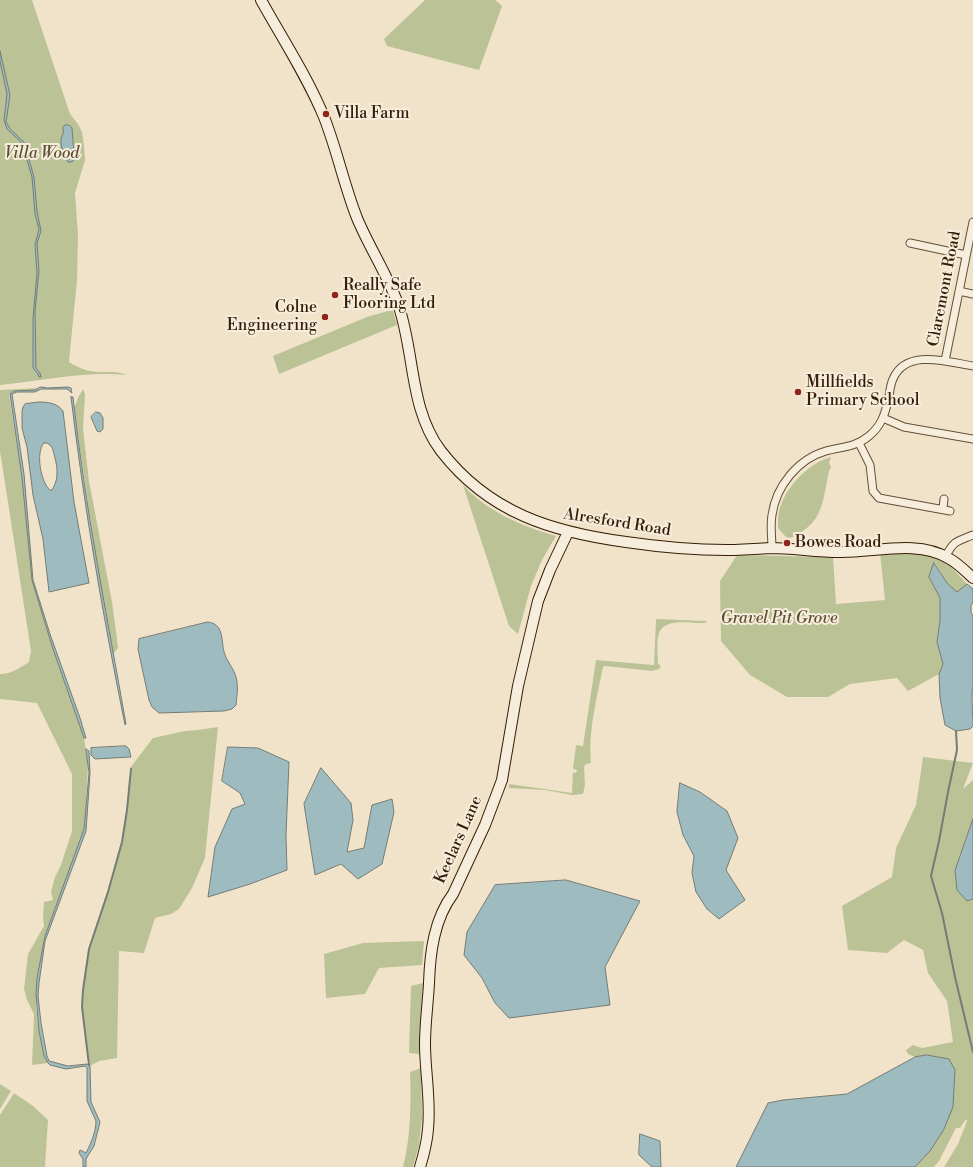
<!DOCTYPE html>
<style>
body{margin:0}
canvas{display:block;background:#f1e3c9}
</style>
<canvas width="973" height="1167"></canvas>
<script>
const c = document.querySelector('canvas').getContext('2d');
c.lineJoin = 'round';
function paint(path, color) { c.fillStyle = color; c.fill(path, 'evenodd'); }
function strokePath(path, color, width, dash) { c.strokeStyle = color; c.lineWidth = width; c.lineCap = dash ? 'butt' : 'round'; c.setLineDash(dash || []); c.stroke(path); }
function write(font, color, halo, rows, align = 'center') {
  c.font = font + ' "Libre Bodoni",serif'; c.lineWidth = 4; c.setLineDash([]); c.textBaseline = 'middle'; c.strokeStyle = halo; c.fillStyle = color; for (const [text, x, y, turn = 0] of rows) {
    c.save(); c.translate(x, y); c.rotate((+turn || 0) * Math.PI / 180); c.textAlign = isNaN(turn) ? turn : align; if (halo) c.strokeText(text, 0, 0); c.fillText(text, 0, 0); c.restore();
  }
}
const green = new Path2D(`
 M 0,0 L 32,0 L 70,114 L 78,124 L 82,132 L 84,145 L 85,160 L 75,193 L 78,235 L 77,280 L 69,362 C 78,368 89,372 99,372 C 108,372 119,371 127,375 C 84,371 43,381 0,385 Z
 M 425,0 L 495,0 L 502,6 L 479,70 L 387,46 L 384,39 Z
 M 388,311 L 393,311 L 397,325 L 279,374 L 273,356 L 367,317 Z
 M 38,388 L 36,390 L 14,391 L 9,395 L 22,478 L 32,580 L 52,646 L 84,738 L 88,764 L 85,824 L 83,833 L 45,936 L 37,978 L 36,1006 L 39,1031 L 44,1056 L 48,1063 L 32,1065 L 34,1014 L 27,1000 L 24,989 L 28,954 L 44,926 L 43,917 L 44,902 L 53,900 L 51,892 L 55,877 L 61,865 L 72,831 L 72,774 L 37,703 L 0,699 L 0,674 C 12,674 19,668 29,662 L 31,651 L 0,451 L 0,390 Z
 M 83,389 L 85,394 L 83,429 L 89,481 L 112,602 L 117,639 L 118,648 L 113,654 L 101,589 L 74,409 L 78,398 Z
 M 831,457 L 829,463 L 831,467 L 829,471 C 822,503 824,523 790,538 L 786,537 L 778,528 C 778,525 778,522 778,519 C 779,493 807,463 831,457 Z
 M 463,485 C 488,512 521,526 556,536 L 542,560 L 531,586 L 518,634 L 509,626 Z
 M 926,552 L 945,560 L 967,584 L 957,592 L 947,583 L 935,563 L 929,577 L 940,598 L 940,621 L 937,642 L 943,664 L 939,674 L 908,691 L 897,678 L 850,684 L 828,697 L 787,697 L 750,675 L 721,641 L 720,581 L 737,555 L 833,557 L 836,604 L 885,600 L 880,553 Z
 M 656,619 L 707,621 L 705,623 C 693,624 665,617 659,633 C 656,642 658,654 658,664 L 661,666 L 659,669 L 652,671 L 605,666 L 603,667 C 597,697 588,732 591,763 L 586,764 L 584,767 L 585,785 L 583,794 L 572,795 L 545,790 L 509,788 L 509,784 L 572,793 L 573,772 L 576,773 L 577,770 L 573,769 L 576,745 L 583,746 L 596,660 L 654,665 Z
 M 218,727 L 205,858 L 192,888 L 179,909 L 171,914 L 155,918 L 144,953 L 119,951 L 117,1058 L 99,1061 L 90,1066 L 82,1014 L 83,990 L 89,949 L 108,892 L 122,842 L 127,810 L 131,769 L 130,768 L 153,738 L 185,731 L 198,730 Z
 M 923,757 L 973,763 L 963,789 L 973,780 L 973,819 L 964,844 L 967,901 L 973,899 L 973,1167 L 944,1167 L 958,1144 L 967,1121 L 966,1119 L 960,1128 L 956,1128 L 939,1161 L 934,1167 L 915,1167 C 920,1162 925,1157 930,1151 C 940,1138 953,1098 955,1081 L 928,1055 L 915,1057 L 908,1054 L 906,1050 L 913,1045 L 922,1048 L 953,1042 L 947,1001 L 928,973 L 923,950 L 904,940 L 887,953 L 848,950 L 842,906 L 892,877 L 896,848 L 916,805 Z
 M 424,941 L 422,965 L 379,968 L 365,994 L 326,998 L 324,954 L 363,943 Z
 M 423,983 L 419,1038 L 420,1054 L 409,1053 L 411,986 Z
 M 421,1068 L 422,1118 L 419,1145 L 413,1167 L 403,1167 C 411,1136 411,1104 410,1072 Z
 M 0,1084 L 11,1091 L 0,1109 Z
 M 14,1093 L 33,1106 L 48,1120 L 45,1167 L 0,1167 L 0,1115 Z`);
const water = new Path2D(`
 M 0,51 L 10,95 L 6,122 L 11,130 L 24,142 L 34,177 L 37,211 L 41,231 L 37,243 L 39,271 L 35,311 L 36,368 L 40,373 L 41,377 L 39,377 L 38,374 L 33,368 L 33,318 L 37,273 L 35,245 L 39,229 L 35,214 L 32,177 L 23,147 L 21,142 L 7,129 L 4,120 L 7,94 L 0,61 Z
 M 65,125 L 69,125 L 72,128 L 74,154 L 73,161 L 71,162 L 68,162 C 65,157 60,146 61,140 C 62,134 64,135 63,128 Z
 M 42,387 L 47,388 L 68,387 L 71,388 L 72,393 L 67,389 L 41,389 L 35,392 L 17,392 L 12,394 L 24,474 L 33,580 L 50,634 L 80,718 L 86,738 L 84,738 L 52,646 L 32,580 L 22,478 L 10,394 L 14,391 L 36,390 L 38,388 Z
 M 71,397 L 73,397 C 85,507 107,616 126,724 L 125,725 C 103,616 84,507 71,397 Z
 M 39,402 C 48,402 57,403 63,411 L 74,502 L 89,583 L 49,592 L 43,539 L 33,495 L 27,447 L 22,428 L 22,411 L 23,407 L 25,404 ZM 44,443 L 47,443 L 52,447 C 56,461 61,476 52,490 L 50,490 C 41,483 35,452 44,443 Z
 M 96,412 L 100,413 L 103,418 L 103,429 L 100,432 L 97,431 L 91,417 Z
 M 934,563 L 947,583 L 957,592 L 967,584 L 973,589 L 973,603 L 971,605 L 971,613 L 973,615 L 973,687 C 971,692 973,718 973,726 L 970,729 L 956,731 L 945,725 L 940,698 L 939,674 L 943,664 L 937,642 L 940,621 L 940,598 L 929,577 Z
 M 208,622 C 224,624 221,639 224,652 C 226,660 232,666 235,674 C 239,684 237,695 236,705 L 232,709 L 224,711 L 159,713 L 152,707 L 149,700 L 138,649 L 139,639 Z
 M 126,746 L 129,749 L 131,757 L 95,759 L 91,755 L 91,748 Z
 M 228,747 L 258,748 L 289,762 L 286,835 L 287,870 L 250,884 L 208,897 L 215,847 L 232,809 L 245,804 L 240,793 L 222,781 Z
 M 86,749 L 89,751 L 90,773 L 86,831 L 45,941 L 39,983 L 38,996 L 41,1023 L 47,1056 L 49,1061 L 68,1066 L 87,1064 L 90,1066 L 91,1102 L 100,1122 L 94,1146 L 86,1159 L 86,1167 L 83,1167 L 83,1159 L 79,1153 L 80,1150 L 86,1153 C 91,1143 96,1132 96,1121 L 87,1101 L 87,1068 L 85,1066 L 66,1069 L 50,1065 L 48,1063 L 44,1056 L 39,1031 L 36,994 L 37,978 L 45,936 L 84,829 L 89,773 Z
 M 321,768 L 351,803 L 353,820 L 347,852 L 364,848 L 372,805 L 392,799 L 394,812 L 382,864 L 358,879 L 341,864 L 315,875 L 304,804 Z
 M 680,783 L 700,792 L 727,811 L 738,838 L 726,870 L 745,900 L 719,919 L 707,909 L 696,892 L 692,873 L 694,856 L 683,835 L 677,812 Z
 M 973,819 L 973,899 L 967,901 L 957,890 L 955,871 Z
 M 566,880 L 640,901 L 605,967 L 610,1005 L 509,1018 L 495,1003 L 482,978 L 464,955 L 467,932 L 495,885 Z
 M 927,1055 L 949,1059 L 955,1070 L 953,1107 L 944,1129 L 930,1151 L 915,1167 L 736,1167 L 768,1103 L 783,1100 L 847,1094 L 915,1057 Z
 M 640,1134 L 660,1141 L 661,1167 L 652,1167 L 639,1155 Z`);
const stream = new Path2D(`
 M 956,731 L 957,750 L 948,792 L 939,841 L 931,876 L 942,913 L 955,977 L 973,1052
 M 89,1065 L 82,1007 L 83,990 L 89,949 L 108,892 L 122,842 L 127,810 L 131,769`);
const street = new Path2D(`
 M 910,243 L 966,255
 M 959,291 L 973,294
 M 945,361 L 973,222
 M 883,418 L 904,427 L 973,439
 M 859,443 L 870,465 L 873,491 L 879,498 L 950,511
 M 943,509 L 944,499
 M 772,548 C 772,537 770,526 772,515 C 776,486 798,459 826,451 C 841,447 856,447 869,436 C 881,426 885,415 888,400 C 890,393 890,385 893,379 C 906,348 948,362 973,366
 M 946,556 C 954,540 958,541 973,535`);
const secondary = new Path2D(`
 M 261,0 C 282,38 307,76 324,117 C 337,150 344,185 357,218 C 369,247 387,274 398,304 C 415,352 409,409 441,451 C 489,513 552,532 626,542 C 660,547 693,550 727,550 C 741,550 755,549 770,548 C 793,548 816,552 839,552 C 873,553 917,539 948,558 C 958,563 965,571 973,578
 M 420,1167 C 424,1154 427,1142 428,1129 C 431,1100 425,1072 425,1044 C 425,1023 428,1003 429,983 C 430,953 434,919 453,894 L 485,825 L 502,780 L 518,686 L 538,601 L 550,570 L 568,532`);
const markers = [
 [326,114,4,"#8f2418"],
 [335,295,4,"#8f2418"],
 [325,317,4,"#8f2418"],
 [798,392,4,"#8f2418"],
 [787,543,4,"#8f2418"]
];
const poiNames = [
 ["Villa Farm",334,114],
 ["Really Safe",343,286],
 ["Flooring Ltd",343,304],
 ["Colne",317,308,"right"],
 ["Engineering",317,326,"right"],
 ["Millfields",806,383],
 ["Primary School",806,401],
 ["Bowes Road",795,543]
];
const parkNames = [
 ["Villa Wood",42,154],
 ["Gravel Pit Grove",779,619]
];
const streetNames = [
 ["Claremont Road",945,289,-79],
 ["Alresford Road",617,523,9],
 ["Keelars Lane",459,840,-66]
];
paint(green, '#bbc396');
paint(water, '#9ebcbf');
strokePath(water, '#747c75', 1);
strokePath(stream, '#747c75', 2);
strokePath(street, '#644e37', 9);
strokePath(secondary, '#351d06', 12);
strokePath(street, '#f6eddc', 7);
strokePath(secondary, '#f6eddc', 10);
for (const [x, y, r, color] of markers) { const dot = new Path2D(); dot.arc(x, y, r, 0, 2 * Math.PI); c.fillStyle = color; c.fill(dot); strokePath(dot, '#f6eddc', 1.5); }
write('16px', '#351d06', '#f6eddc', poiNames, 'left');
write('italic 16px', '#5d4f31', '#f6eddc', parkNames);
write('16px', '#351d06', '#f6eddc', streetNames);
</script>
